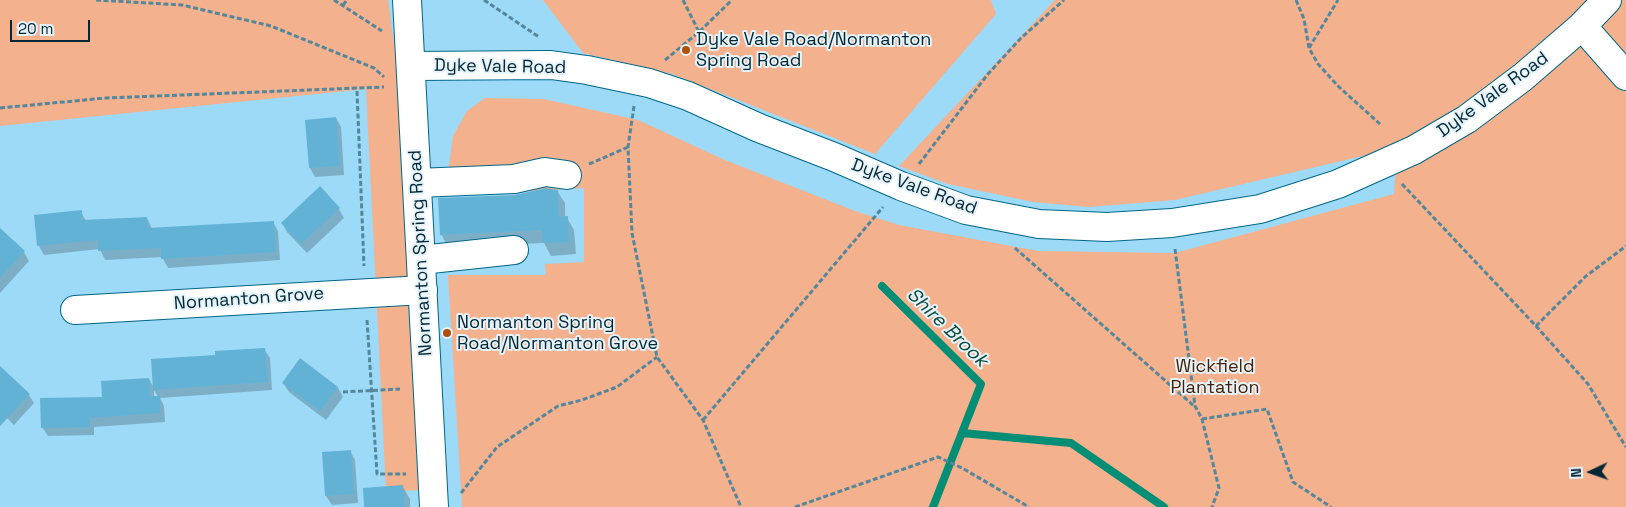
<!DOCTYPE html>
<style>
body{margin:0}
#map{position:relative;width:1626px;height:507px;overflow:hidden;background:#9cdaf8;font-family:"Space Grotesk",sans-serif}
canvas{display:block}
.north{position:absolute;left:1566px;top:447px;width:50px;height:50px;-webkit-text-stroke:4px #e5f3fb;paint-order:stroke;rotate:267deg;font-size:14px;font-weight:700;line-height:20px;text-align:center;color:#042735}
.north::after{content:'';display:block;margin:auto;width:18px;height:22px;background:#042735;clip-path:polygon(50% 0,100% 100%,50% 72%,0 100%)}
.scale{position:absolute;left:10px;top:20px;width:80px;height:22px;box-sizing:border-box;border:2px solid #042735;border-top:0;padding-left:6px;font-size:15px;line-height:18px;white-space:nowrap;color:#042735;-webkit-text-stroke:4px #e5f3fb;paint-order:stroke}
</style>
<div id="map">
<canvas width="1626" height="507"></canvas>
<div class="north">N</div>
<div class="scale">20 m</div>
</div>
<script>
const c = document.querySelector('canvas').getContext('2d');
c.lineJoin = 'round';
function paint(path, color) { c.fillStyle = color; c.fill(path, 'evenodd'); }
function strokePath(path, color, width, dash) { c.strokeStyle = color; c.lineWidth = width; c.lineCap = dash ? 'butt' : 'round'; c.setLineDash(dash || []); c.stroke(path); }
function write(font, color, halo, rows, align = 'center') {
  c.font = font + ' "Space Grotesk",sans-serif'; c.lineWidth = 4; c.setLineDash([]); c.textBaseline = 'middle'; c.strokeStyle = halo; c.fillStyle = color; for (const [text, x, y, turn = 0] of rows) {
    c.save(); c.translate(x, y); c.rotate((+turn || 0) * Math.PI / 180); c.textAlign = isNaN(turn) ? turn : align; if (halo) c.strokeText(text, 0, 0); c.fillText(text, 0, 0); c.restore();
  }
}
const green = new Path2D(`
 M 0,0 L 388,0 L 400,87 L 427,490 L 386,491 L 366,89 L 0,126 Z
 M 543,0 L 991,0 L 996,14 L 875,154 L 672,74 L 583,53 Z
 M 1055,0 L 1626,0 L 1626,507 L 462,507 L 448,275 L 546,275 L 545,264 L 584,262 L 584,188 L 445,196 L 453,136 L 467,111 L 485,98 L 544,99 L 638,120 L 725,160 L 855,211 L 899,225 L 1038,251 L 1175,253 L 1394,194 L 1397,148 L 1175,200 L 1089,207 L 1033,202 L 948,184 L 899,166 Z`);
const shadow = new Path2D(`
 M 336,118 L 341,127 L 344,175 L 315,177 L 310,168 Z
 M 320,188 L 339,209 L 344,218 L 307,253 L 287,232 L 282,223 Z
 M 557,191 L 565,203 L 565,218 L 567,218 L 574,230 L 576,254 L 551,256 L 544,243 L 448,247 L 441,234 L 515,196 Z
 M 81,212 L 86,221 L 147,218 L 152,229 L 273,222 L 278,231 L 280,260 L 168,268 L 162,257 L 105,260 L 100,249 L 44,255 L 39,246 L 36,216 Z
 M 2,231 L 24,252 L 29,261 L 0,293 L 0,233 Z
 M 264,349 L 270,358 L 272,390 L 160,398 L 164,406 L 165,422 L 94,427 L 94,435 L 48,436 L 42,427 L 103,398 L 149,379 L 154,388 ZM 154,390 L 158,397 L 154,397 Z
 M 300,360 L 338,388 L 343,397 L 326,420 L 289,392 L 283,383 Z
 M 0,367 L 29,395 L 34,403 L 14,425 L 0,411 Z
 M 350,451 L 355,460 L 358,503 L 332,505 L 326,496 Z
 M 403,487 L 410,499 L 410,507 L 365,507 Z`);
const stream = new Path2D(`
 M 882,286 L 981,384 L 933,507
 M 962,433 L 1071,443 L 1164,507`);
const building = new Path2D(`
 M 336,117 L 340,166 L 309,168 L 305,120 Z
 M 320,186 L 340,208 L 301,244 L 281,223 Z
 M 546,188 L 558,190 L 559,217 L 568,216 L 569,242 L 543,243 L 542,230 L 440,235 L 438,198 L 515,195 Z
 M 82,210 L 82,220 L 147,217 L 148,228 L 274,221 L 276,252 L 161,259 L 161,248 L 98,251 L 98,240 L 37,246 L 34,215 Z
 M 0,228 L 25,251 L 0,278 Z
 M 265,348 L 268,382 L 153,390 L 151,359 L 215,355 L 215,351 Z
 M 300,358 L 338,387 L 320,411 L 282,383 Z
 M 0,366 L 30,394 L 0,426 Z
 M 149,378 L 150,396 L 160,396 L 160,413 L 90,418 L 90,427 L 41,428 L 40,398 L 102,397 L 101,381 Z
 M 351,450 L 354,494 L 325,496 L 322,452 Z
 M 403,485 L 405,507 L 364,507 L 363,488 Z`);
const path = new Path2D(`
 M 96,0 L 182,5 L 271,26 L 374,68 L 384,77
 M 334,0 L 382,31
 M 484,0 L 539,37
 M 683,0 L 699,32
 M 1296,0 L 1304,19 L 1309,48 L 1318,64 L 1339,87 L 1380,124
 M 343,5 L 347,0
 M 1309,48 L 1338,0
 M 665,60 L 699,32 L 732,0
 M 357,91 L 364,266
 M 634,106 L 628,147 L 632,233 L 657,357 L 703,420 L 741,507
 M 0,108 L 106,98 L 384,87
 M 589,164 L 628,147
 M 919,164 L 988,74 L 1021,38 L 1064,0
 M 1402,184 L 1536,326 L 1588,384 L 1626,447
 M 1015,248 L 1194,406
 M 1175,249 L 1195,406 L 1202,419 L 1219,488 L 1212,507
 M 367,320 L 377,474 L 406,474
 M 1536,326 L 1586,276 L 1626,246
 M 343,392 L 400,389
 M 1202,419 L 1267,409 L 1293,482 L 1331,507
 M 703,420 L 883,207
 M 461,493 L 497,447 L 558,406 L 582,400 L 617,387 L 657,357
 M 795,507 L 938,457 L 962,468 L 1029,507`);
const minor = new Path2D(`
 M 1582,26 L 1626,76
 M 411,66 L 551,65 L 587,70 L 649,83 L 688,96 L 759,128 L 834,157 L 901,186 L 966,210 L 1039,224 L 1107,227 L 1172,223 L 1260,209 L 1338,184 L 1414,150 L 1467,119 L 1523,77 L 1582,26 L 1607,0
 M 417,183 L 514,179 L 545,172 L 567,175
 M 421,260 L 514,250
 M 75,310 L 423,290`);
const major = new Path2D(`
 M 407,0 L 434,507`);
const markers = [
 [686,50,5,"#b05003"],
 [447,333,5,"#b05003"]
];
const poiNames = [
 ["Dyke Vale Road/Normanton",696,40],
 ["Spring Road",696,61],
 ["Normanton Spring",457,323],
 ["Road/Normanton Grove",457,344]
];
const streetNames = [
 ["Dyke Vale Road",500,67,1],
 ["Dyke Vale Road",1493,95,-36],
 ["Dyke Vale Road",914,187,20],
 ["Normanton Spring Road",421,253,-93],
 ["Normanton Grove",249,299,-4]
];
const parkNames = [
 ["Wickfield",1215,367],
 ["Plantation",1215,388]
];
const waterNames = [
 ["Shire Brook",947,328,44]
];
paint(green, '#f4b18d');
paint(shadow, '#0003');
strokePath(stream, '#038e75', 8);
paint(building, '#62b2d6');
strokePath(minor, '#006687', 30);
strokePath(major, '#006687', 30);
strokePath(path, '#54869c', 3, [5, 2.5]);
strokePath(minor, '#fff', 28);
strokePath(major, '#fff', 28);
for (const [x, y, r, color] of markers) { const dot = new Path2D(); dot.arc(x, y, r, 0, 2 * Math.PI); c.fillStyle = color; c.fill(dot); strokePath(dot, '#e5f3fb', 2); }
write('18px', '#042735', '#e5f3fb', poiNames, 'left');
write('18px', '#042735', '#e5f3fb', streetNames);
write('18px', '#472108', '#e5f3fb', parkNames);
write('italic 19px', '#0d4b3a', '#e5f3fb', waterNames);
</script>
